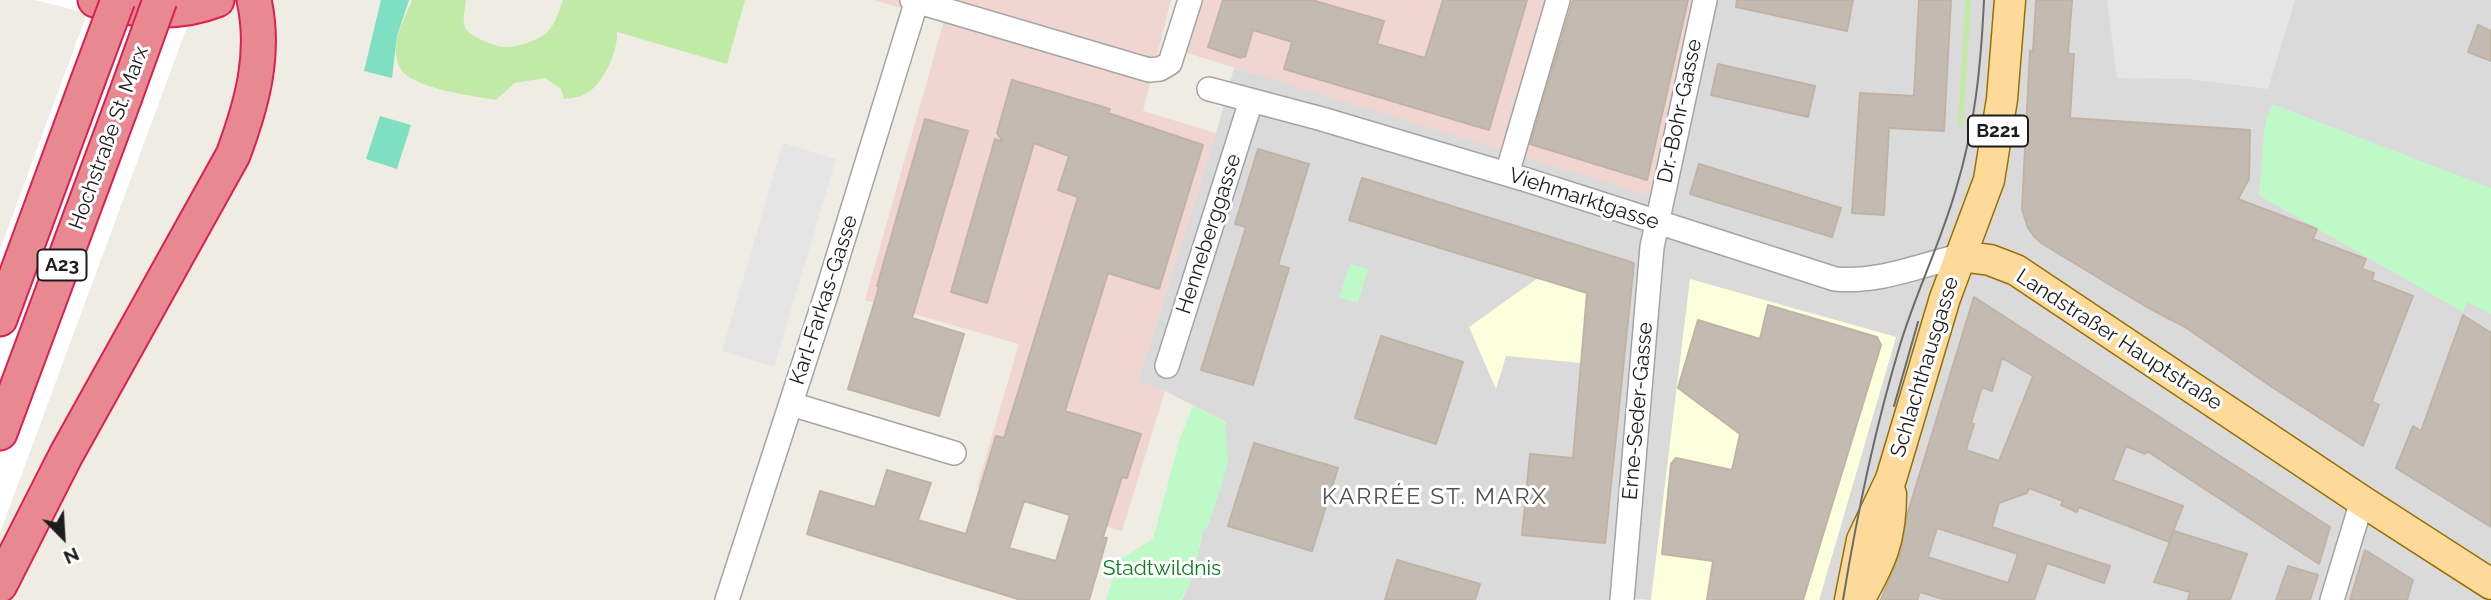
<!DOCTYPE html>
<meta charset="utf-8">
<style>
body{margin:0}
#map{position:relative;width:2491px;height:600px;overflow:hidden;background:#efece3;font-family:Raleway,sans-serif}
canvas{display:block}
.north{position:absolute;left:28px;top:502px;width:70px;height:70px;-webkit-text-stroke:5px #fff;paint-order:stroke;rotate:156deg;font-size:19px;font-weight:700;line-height:28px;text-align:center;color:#1d1d1d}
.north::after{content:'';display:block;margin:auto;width:24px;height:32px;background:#1d1d1d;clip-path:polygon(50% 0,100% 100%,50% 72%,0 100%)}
</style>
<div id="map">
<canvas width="2491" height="600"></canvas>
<div class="north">N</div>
</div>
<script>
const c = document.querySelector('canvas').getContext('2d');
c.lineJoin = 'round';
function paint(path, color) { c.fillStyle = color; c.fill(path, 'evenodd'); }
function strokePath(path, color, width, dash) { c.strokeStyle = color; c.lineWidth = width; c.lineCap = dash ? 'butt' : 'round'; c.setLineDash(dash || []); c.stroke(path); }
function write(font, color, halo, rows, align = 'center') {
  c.font = font + ' Raleway,sans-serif'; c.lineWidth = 6; c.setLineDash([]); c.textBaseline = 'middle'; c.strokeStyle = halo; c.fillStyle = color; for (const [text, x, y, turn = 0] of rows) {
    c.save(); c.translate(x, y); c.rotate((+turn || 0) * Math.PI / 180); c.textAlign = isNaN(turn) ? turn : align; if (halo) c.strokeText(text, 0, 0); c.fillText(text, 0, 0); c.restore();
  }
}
const residential = new Path2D(`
 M 1688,0 L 2491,0 L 2491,600 L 1819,600 L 1896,337 L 1690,280 L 1651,600 L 1617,597 L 1616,600 L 1182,600 L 1193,576 L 1203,531 L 1209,524 L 1226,422 L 1165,391 L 1138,382 L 1216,133 L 1234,68 L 1647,180 Z`);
const commercial = new Path2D(`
 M 874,0 L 1171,0 L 1143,111 L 1216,133 L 1138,382 L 1165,391 L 1122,531 L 977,487 L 1019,344 L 865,300 L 944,21 Z
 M 1188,0 L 1696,0 L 1650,196 L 1174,49 Z`);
const education = new Path2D(`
 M 1538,278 L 1587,293 L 1582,363 L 1506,356 L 1496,389 L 1469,327 Z
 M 1690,279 L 1896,337 L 1819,600 L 1651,600 Z`);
const grass = new Path2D(`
 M 412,0 L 466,0 C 465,9 462,19 465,27 C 468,36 494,46 503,47 C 514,48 537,41 545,34 C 555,26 559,11 563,0 L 745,0 L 727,64 L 617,32 C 618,50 605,80 590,91 C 582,97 573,98 564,99 L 561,89 L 545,78 L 515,83 L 496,100 C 473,96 418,89 403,72 C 395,64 395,45 398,35 C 401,24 408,11 412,0 Z
 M 1965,0 L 1971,0 L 1963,126 L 1958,126 Z`);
const park = new Path2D(`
 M 2272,104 L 2491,188 L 2491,314 L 2467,302 L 2463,312 L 2262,197 L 2259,195 L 2265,124 Z
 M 1350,264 L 1368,269 L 1358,303 L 1339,298 Z
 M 1193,406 L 1225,422 L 1228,463 L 1209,524 L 1203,531 L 1193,576 L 1181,600 L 1106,600 L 1118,561 L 1153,539 L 1180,438 Z`);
const pitch = new Path2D(`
 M 381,0 L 409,0 L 397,36 L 392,78 L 364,71 Z
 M 380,116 L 411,125 L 397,169 L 366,159 Z`);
const parking = new Path2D(`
 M 2107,0 L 2295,0 L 2268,89 L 2188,79 L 2117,78 Z
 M 783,143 L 836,159 L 774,367 L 722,351 Z`);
const pier = new Path2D(`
 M 35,0 L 247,0 L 214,17 L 188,24 L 0,533 L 0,250 L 87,13 Z`);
const building = new Path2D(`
 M 1223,0 L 1312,0 L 1384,21 L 1377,44 L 1425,58 L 1443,0 L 1527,0 L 1489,130 L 1284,69 L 1292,42 L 1253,30 L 1245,57 L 1242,56 L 1241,58 L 1208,47 Z
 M 1573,0 L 1688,0 L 1647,180 L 1530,144 Z
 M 1737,0 L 1853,0 L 1847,31 L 1736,7 Z
 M 1919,0 L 1951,0 L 1944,131 L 1889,128 L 1884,215 L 1852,213 L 1860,93 L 1914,96 Z
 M 2036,0 L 2072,0 L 2068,54 L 2074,54 L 2070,118 L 2250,130 L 2249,179 L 2238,199 L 2317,229 L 2313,239 L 2366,259 L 2362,269 L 2374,273 L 2372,280 L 2413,296 L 2372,401 L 2379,405 L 2363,446 L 2272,387 L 2185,327 L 2145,306 L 2041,243 L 2033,235 L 2028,228 L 2022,209 L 2030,51 L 2033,52 Z
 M 2478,25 L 2491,31 L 2491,61 L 2468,52 Z
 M 1718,64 L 1815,86 L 1808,117 L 1711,95 Z
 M 1012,80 L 1110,109 L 1108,113 L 1203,145 L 1159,289 L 1108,273 L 1065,411 L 1141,434 L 1127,478 L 1122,477 L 1103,537 L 1107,538 L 1089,600 L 1021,600 L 807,534 L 820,491 L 875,507 L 887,470 L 931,483 L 918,520 L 966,534 L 996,436 L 1004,438 L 1078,197 L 1058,190 L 1069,156 L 1034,143 L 987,303 L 951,292 L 995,139 L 1003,142 L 997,133 ZM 1024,501 L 1070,515 L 1056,561 L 1009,548 Z
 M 925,119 L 968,131 L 912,318 L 964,334 L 939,416 L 848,389 L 879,287 L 877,286 Z
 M 1258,149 L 1309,164 L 1278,265 L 1289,268 L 1253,385 L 1201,370 L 1246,227 L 1235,224 Z
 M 1699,164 L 1841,208 L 1832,237 L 1690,194 Z
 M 1362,178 L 1634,263 L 1605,543 L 1522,535 L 1530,454 L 1573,458 L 1587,293 L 1349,220 Z
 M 1974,297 L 2330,527 L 2319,564 L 2147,451 L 2145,454 L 2126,446 L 2113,480 L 2183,506 L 2169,542 L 2079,507 L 2077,512 L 2061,505 L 2063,501 L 2029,488 L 2027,493 L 1999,503 L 1992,527 L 2110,566 L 2104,583 L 2047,563 L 2034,600 L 1946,600 L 1920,592 L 1917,600 L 1881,600 L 1900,554 L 1908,512 ZM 2002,358 L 2033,376 L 1999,461 L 1966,450 L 1974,424 L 1971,423 L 1982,387 L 1992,391 ZM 1937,528 L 2018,554 L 2008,583 L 1928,557 Z
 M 1768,305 L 1877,337 L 1881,345 L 1803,600 L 1707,600 L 1713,561 L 1662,554 L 1671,464 L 1676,458 L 1732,470 L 1740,434 L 1678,388 L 1698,320 L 1760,339 Z
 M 2463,315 L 2491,333 L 2491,527 L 2396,468 L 2413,426 L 2421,431 Z
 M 1381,336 L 1463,362 L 1436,444 L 1355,418 Z
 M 1254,443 L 1338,468 L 1312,551 L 1228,526 Z
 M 2174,531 L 2247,554 L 2230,600 L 2188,600 L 2190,592 L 2154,582 Z
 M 2365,550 L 2413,580 L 2407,600 L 2350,600 Z
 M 1397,560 L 1480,584 L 1475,600 L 1385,600 Z
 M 2288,566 L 2318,575 L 2310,600 L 2276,600 Z`);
const minor = new Path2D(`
 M 912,0 L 1149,70 L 1160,69 L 1170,63 L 1190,0
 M 1209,89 L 1322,119 L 1530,181 L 1835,279 C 1879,283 1917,266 1960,256
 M 1507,174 L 1558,0
 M 1167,366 L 1251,101
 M 791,404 L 954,453
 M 727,600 L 828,289 L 917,0
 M 1622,600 L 1652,247 L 1705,0
 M 2332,600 L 2362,501`);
const major = new Path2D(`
 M 1960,256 L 1990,260 L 2016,270 L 2362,501 L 2491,584
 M 1850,600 L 1862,540 L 1891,479 L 1945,298 L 1989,180 L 2002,99 L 2010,0
 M 1859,600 C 1881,561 1891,540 1891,494`);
const highway = new Path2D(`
 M 95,0 C 137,11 176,16 217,0
 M 0,319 L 87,83
 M 0,433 L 125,97
 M 0,585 L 66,455 L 233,155 C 252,104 266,54 254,0`);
const tram = new Path2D(`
 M 1894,406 L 1918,322
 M 1843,600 C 1857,514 1875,428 1900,345 C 1916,292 1941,242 1956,189 C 1975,127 1981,65 1984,0`);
const highwayBridge = new Path2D(`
 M 87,83 L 118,0
 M 125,97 L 160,0`);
const shields = [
 [1998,131,60],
 [62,265,49]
];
const shieldNames = [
 ["B221",1998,131],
 ["A23",62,265]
];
const streetNames = [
 ["Dr.-Bohr-Gasse",1680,111,-78],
 ["Hochstraße St. Marx",109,138,-70],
 ["Viehmarktgasse",1584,199,18],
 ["Henneberggasse",1209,234,-72],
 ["Karl-Farkas-Gasse",824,300,-72],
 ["Landstraßer Hauptstraße",2119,340,33],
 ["Schlachthausgasse",1925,367,-73],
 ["Erne-Seder-Gasse",1638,411,-85]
];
const parkNames = [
 ["Stadtwildnis",1162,569]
];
const neighbourhoodNames = [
 ["KARRÉE ST. MARX",1435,497]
];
paint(residential, '#dbdada');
paint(commercial, '#f0d5d1');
paint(education, '#fcffdb');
paint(grass, '#c2eaa7');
paint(park, '#befac8');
paint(pitch, '#7fdfc2');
paint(parking, '#e5e5e5');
paint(pier, '#fff');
paint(building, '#c3bbb2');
strokePath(building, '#c0b3a5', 2);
strokePath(minor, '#a4a4a4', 26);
strokePath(major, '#967100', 33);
strokePath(highway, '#db2151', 37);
strokePath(minor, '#fff', 23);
strokePath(major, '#fdda99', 30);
strokePath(highway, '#e88992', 33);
strokePath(tram, '#6b6b6b', 2);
strokePath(highwayBridge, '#db2151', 37, []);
strokePath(highwayBridge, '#e88992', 33);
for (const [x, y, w] of shields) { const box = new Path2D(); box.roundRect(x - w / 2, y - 15.5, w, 31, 5); c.fillStyle = '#fff'; c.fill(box); strokePath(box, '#1d1d1d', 2); }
write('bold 19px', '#1d1d1d', null, shieldNames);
write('21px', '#1d1d1d', '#fff', streetNames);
write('21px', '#0a7d1d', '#fff', parkNames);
c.letterSpacing = '2px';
write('23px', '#505050', '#fff', neighbourhoodNames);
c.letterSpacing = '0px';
</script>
